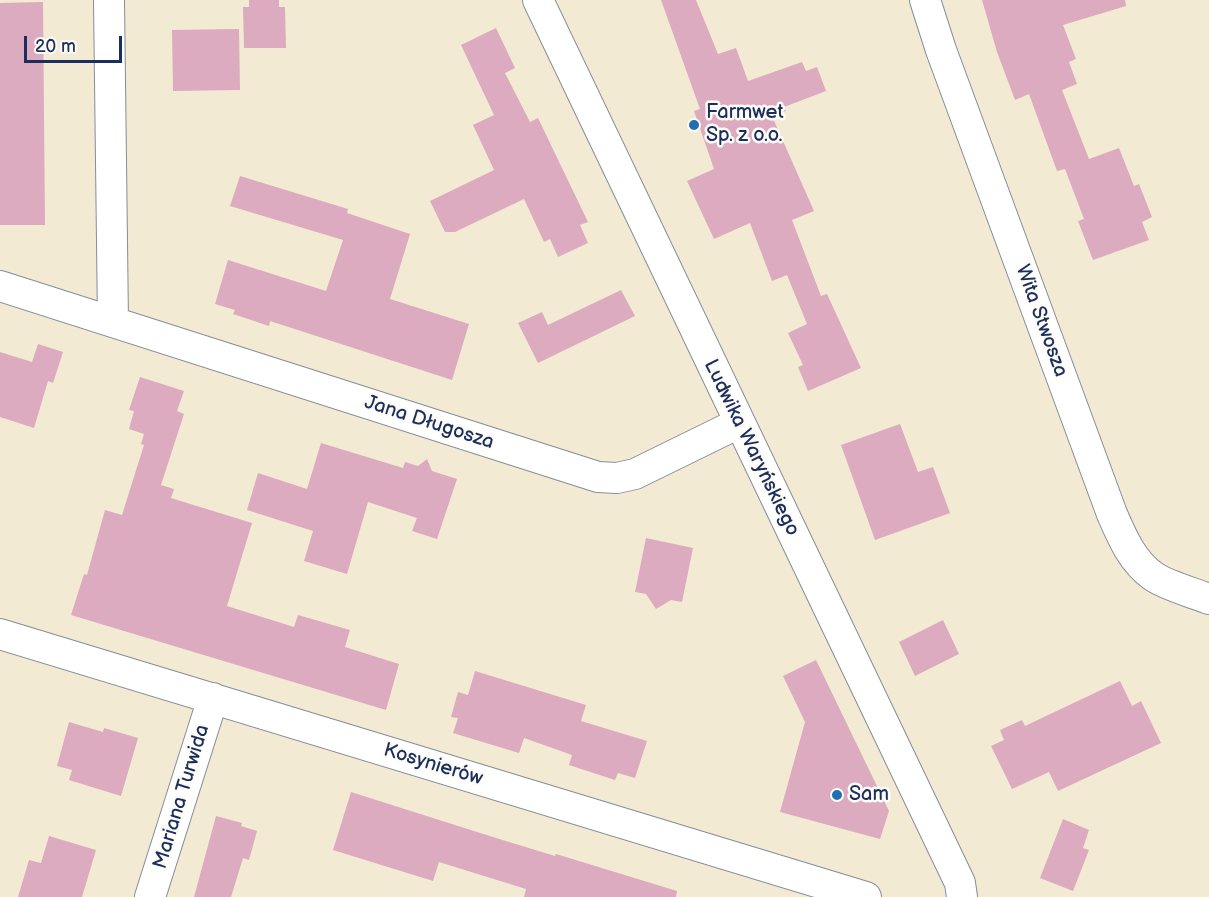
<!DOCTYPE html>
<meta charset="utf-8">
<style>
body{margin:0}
#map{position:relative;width:1209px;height:897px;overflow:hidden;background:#f3ead3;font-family:"Balsamiq Sans",sans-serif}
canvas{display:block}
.scale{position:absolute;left:24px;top:36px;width:98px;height:27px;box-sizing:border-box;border:3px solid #1b2f5e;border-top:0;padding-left:8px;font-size:18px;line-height:21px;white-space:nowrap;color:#1b2f5e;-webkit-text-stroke:4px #fdfcf7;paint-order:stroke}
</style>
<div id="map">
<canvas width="1209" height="897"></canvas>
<div class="scale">20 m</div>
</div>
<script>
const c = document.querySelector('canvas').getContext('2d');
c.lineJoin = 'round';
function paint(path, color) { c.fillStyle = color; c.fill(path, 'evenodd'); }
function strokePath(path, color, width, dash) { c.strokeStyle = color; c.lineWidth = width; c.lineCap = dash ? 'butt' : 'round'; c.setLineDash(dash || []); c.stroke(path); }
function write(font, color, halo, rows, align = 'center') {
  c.font = font + ' "Balsamiq Sans",sans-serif'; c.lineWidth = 5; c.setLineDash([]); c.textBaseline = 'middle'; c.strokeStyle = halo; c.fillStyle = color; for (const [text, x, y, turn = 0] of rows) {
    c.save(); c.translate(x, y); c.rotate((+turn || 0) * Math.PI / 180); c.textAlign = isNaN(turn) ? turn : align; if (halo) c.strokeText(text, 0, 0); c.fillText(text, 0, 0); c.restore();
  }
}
const building = new Path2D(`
 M 249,0 L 279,0 L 279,7 L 285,7 L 286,48 L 244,48 L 243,7 L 249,7 Z
 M 661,0 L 696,0 L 718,54 L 736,48 L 748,81 L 802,62 L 806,71 L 817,67 L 826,91 L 784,107 L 786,111 L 772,116 L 814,211 L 792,220 L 821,296 L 827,294 L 861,368 L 808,391 L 798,367 L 803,365 L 788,333 L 807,324 L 787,275 L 772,281 L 750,223 L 714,239 L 687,181 L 714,169 L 694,111 L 700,109 Z
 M 982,0 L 1125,0 L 1126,6 L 1063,25 L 1076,59 L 1069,62 L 1077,84 L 1062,90 L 1089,159 L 1119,148 L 1134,186 L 1139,184 L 1152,217 L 1142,222 L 1149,240 L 1093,260 L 1078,221 L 1084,219 L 1065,169 L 1057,171 L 1029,94 L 1015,100 L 997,52 Z
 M 43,2 L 45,225 L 0,225 L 0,3 Z
 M 496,28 L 515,68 L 505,73 L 530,122 L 538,118 L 588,222 L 580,225 L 588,243 L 558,257 L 550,239 L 544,242 L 524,199 L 455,232 L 445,232 L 430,201 L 494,170 L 473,125 L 494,115 L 461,45 Z
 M 239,29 L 240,90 L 173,91 L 172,30 Z
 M 240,176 L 348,209 L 347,213 L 410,234 L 390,299 L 469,324 L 452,380 L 270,321 L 269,326 L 233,314 L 235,310 L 215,304 L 228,260 L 326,291 L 343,240 L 230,206 Z
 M 621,290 L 635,316 L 538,363 L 518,323 L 542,312 L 548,325 Z
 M 38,344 L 63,352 L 53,383 L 48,381 L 34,428 L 0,417 L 0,352 L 32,362 Z
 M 140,377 L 184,391 L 177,411 L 184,414 L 161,485 L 174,489 L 171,498 L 252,523 L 227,606 L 294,627 L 298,615 L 350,630 L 345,647 L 399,664 L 386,710 L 71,615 L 84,574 L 87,575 L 105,510 L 122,515 L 144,445 L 141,444 L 144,434 L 129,429 L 134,411 L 129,410 Z
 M 900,424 L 918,472 L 933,467 L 950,513 L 875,540 L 841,445 Z
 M 321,443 L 403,468 L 405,462 L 418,466 L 427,459 L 432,471 L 457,479 L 437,539 L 412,531 L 417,518 L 368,502 L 347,574 L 304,561 L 313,531 L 247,510 L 258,473 L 307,489 Z
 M 646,538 L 693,548 L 682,602 L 671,600 L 656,609 L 646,594 L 635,592 Z
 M 943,620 L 959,654 L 915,676 L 899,642 Z
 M 816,660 L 889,811 L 880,839 L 780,812 L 805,722 L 783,676 Z
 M 475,671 L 586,705 L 581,721 L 647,741 L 635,778 L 618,773 L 615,780 L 569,765 L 572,755 L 524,738 L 519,753 L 453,733 L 458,718 L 451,717 L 458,692 L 468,695 Z
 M 1120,681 L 1132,706 L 1141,701 L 1161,743 L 1058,791 L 1049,772 L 1012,789 L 991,746 L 1004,740 L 1000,730 L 1022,720 L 1025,726 Z
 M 69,722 L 103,732 L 104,728 L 138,738 L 121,796 L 69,780 L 72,770 L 57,766 Z
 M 351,792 L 496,838 L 555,856 L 556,854 L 677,891 L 676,897 L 524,897 L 526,889 L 439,862 L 433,881 L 333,850 Z
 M 216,816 L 242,823 L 241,826 L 257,831 L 249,860 L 243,858 L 231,897 L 194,897 Z
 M 1063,819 L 1089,830 L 1083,848 L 1089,850 L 1073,891 L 1040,878 Z
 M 49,836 L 96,850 L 82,897 L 18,897 L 29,860 L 41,863 Z`);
const street = new Path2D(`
 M 109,0 L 113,322
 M 538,0 L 960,883 L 962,897
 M 925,0 L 941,50 L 1112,514 C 1122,537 1132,561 1153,576 C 1165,585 1194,593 1209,599
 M 0,286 L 598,477 L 617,478 L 635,474 L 739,423
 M 0,634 L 866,897
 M 150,897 L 213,698`);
const markers = [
 [694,125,6,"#1f6fb2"],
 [837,795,6,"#1f6fb2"]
];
const poiNames = [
 ["Farmwet",706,113],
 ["Sp. z o.o.",706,136],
 ["Sam",849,795]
];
const streetNames = [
 ["Wita Stwosza",1041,321,70],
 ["Jana Długosza",429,423,18],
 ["Ludwika Waryńskiego",751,448,64],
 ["Kosynierów",433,765,17],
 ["Mariana Turwida",182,797,-73]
];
paint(building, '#dcabbf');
strokePath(street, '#878c98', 32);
strokePath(street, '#fff', 30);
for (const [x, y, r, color] of markers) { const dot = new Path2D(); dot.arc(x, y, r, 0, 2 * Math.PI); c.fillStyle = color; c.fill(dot); strokePath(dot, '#fdfcf7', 2); }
write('20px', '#1b2f5e', '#fdfcf7', poiNames, 'left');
write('20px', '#1b2f5e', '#fdfcf7', streetNames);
</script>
